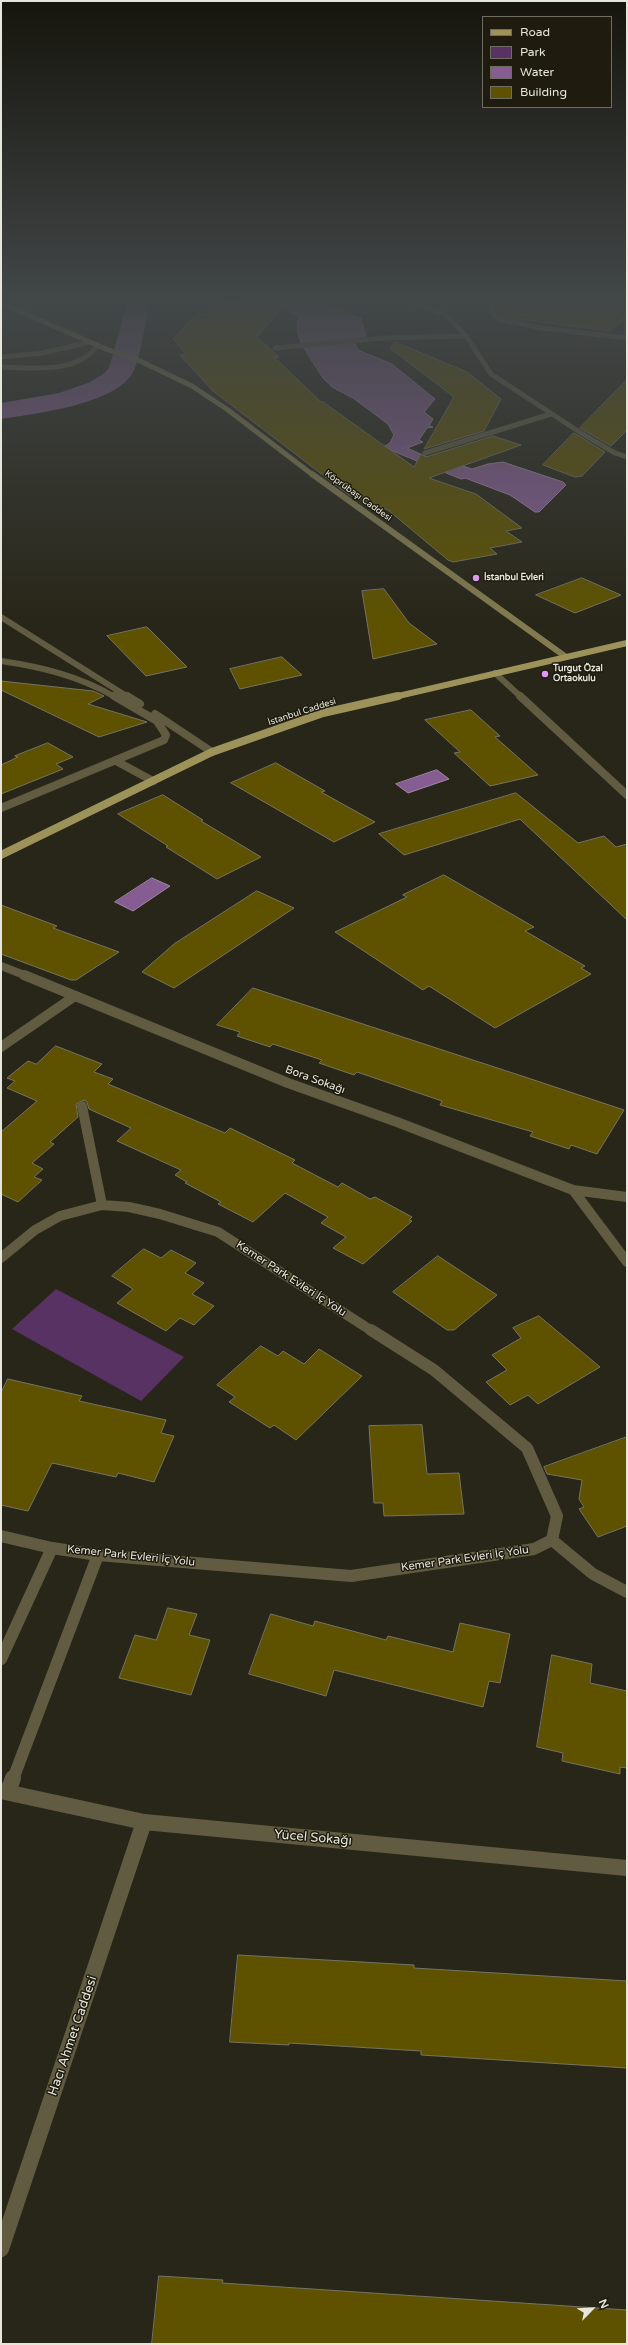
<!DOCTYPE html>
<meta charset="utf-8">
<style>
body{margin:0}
#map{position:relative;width:628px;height:2345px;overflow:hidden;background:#282618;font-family:"Varela Round",sans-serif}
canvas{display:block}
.frame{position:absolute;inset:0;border:2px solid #e7e6dd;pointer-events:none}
.legend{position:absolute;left:482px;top:16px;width:130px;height:92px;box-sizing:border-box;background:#1f1c0f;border:1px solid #6f6d61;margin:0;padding:5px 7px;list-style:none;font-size:12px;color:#e7e6dd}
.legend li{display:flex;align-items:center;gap:8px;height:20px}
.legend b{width:20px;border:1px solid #6f6d61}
.north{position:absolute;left:572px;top:2289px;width:40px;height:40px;-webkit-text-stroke:3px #1f1c0f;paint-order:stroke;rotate:66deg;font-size:11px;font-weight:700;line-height:16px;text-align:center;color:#e7e6dd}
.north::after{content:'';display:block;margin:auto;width:14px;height:18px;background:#e7e6dd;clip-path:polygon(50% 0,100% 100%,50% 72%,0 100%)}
</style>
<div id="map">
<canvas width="628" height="2345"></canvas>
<div class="frame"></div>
<ul class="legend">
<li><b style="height:5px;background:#9d935a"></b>Road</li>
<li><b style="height:11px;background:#583263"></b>Park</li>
<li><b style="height:11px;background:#865d92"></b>Water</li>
<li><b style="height:11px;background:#5e5200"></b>Building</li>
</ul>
<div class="north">N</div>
</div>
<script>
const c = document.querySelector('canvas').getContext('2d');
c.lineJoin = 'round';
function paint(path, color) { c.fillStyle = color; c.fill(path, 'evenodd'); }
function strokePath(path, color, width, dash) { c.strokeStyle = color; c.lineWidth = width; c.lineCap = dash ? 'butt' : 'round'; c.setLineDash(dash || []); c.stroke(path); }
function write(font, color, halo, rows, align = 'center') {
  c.font = font + ' "Varela Round",sans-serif'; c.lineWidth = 3; c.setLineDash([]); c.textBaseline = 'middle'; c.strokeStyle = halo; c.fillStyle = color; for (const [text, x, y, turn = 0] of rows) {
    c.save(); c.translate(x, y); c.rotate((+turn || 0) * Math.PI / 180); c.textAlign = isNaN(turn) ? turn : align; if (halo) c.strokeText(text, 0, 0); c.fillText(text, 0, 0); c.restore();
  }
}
const green = new Path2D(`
 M 56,1289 L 184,1357 L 141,1401 L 12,1329 Z`);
const water = new Path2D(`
 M 217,300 L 299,300 L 314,302 L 361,318 L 366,336 L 355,338 L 355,344 L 358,350 L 392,364 L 435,399 L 424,412 L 433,419 L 429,426 L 433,427 L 427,428 L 419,440 L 423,442 L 407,448 L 427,457 L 431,456 L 472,469 L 488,464 L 503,462 L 563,482 L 566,485 L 539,512 L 535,512 L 510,495 L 465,478 L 461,479 L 383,447 L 390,443 L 394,435 L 388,424 L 353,398 L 332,387 L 323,378 L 303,347 L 297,332 L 298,317 C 286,306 264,301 247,302 C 236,303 227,306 217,300 Z
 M 437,770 L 449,779 L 408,793 L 396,784 Z
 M 152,878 L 170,886 L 133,911 L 115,902 Z`);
const river = new Path2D(`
 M 128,300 L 150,300 C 146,318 141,357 133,372 C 117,404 34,414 1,419 L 1,403 L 59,393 L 88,383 L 102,375 L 109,368 Z`);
const building = new Path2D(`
 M 241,300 L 289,300 L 257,337 L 279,357 L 274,357 L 321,402 L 323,402 L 414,467 L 421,454 L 426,457 L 493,436 L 521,445 L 429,478 L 476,494 L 522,528 L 506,531 L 522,542 L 490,548 L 497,554 L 453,562 L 448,560 L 388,510 L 349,495 L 213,391 L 180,355 L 186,354 L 173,339 L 198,313 L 207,314 L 212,308 L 218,307 L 240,308 Z
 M 497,300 L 604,300 L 613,305 L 623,316 L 623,320 L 609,331 L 511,318 L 501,315 L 495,310 Z
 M 395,342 L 467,372 L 501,399 L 484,431 L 424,449 L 454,397 L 391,349 Z
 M 627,380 L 627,430 L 611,446 L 580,428 Z
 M 574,433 L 605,452 L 582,476 L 575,477 L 543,465 Z
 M 582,578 L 621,595 L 575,613 L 536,595 Z
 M 384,589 L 409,623 L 437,644 L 373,659 L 362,591 Z
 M 147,627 L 187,667 L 146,676 L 107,636 Z
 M 282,657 L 302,675 L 240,689 L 230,669 Z
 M 1,681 L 93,691 L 104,696 L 88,704 L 147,722 L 99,737 L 1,690 Z
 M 471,710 L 500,736 L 495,737 L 538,775 L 490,786 L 454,753 L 460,752 L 425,720 Z
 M 48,743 L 73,757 L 56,764 L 63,769 L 1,794 L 1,765 L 18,757 L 15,756 Z
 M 276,763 L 325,791 L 321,792 L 375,822 L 334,842 L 231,783 Z
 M 516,793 L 578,843 L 604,836 L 616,847 L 627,844 L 627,920 L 520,819 L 404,855 L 379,834 Z
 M 163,795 L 203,820 L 201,821 L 261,857 L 217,879 L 166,847 L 168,846 L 118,814 Z
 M 444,875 L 534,927 L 525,931 L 585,966 L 581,968 L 591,974 L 495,1028 L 429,986 L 423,990 L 335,932 L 407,897 L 403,895 Z
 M 257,891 L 294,908 L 174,988 L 142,972 L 174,944 Z
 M 1,905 L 57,926 L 53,928 L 119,952 L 76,980 L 71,980 L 1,954 Z
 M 253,988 L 528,1078 L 624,1110 L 597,1154 L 571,1145 L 569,1149 L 530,1136 L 533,1132 L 440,1105 L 442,1101 L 357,1072 L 354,1075 L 319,1063 L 322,1060 L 273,1044 L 270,1047 L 237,1036 L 240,1032 L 217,1025 Z
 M 56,1046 L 102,1064 L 94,1072 L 113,1079 L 108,1084 L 225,1133 L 230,1128 L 295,1160 L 292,1163 L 338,1187 L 342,1183 L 370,1199 L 375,1197 L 412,1217 L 409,1220 L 412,1221 L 363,1264 L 333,1248 L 346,1237 L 321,1223 L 328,1217 L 285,1193 L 253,1222 L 218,1204 L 221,1202 L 185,1183 L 187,1182 L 175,1175 L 181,1170 L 117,1141 L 131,1128 L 89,1109 L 87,1102 L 84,1100 L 76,1104 L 78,1117 L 50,1142 L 54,1144 L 32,1163 L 43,1169 L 34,1177 L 42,1180 L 18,1202 L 1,1194 L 1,1132 L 37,1101 L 7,1088 L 15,1081 L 7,1078 L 28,1061 L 36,1064 Z
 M 144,1249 L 161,1258 L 171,1250 L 196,1263 L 185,1273 L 204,1283 L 192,1294 L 214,1306 L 194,1325 L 180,1318 L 166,1331 L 117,1303 L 133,1289 L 112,1276 Z
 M 438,1256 L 497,1295 L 454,1330 L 447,1330 L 393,1292 Z
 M 539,1316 L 600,1367 L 538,1404 L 528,1395 L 510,1405 L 486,1382 L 507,1370 L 492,1355 L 521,1338 L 513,1328 Z
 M 261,1346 L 278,1356 L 283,1351 L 304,1364 L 319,1349 L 362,1376 L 296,1440 L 274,1425 L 270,1428 L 229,1402 L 235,1397 L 217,1385 Z
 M 8,1379 L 82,1396 L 79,1401 L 166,1420 L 161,1433 L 174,1436 L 154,1482 L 118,1473 L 116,1477 L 52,1463 L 28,1511 L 1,1505 L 1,1393 Z
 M 422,1425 L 427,1474 L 459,1473 L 464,1514 L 384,1516 L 383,1503 L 374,1503 L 369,1426 Z
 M 627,1437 L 627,1526 L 598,1537 L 579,1509 L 584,1507 L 579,1499 L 582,1480 L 547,1474 L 544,1467 Z
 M 168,1608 L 197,1614 L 189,1635 L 210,1640 L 191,1695 L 119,1678 L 135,1635 L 156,1640 Z
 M 271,1614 L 313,1626 L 315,1621 L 386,1640 L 388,1636 L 453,1652 L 460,1623 L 510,1634 L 500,1683 L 489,1681 L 483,1707 L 334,1670 L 326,1696 L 249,1674 Z
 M 552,1655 L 592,1664 L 590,1683 L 627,1691 L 627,1768 L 620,1767 L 620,1774 L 562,1761 L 563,1753 L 537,1747 Z
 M 238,1955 L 414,1965 L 414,1968 L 627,1981 L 627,2068 L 421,2055 L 421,2051 L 289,2043 L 289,2045 L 230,2042 Z
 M 159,2276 L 223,2280 L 222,2283 L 627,2310 L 627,2344 L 152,2344 Z`);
const laneFar3 = new Path2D(`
 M 405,300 L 446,315 L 466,336 L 491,374 L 581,433 L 615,453 L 627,457
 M 275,348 L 384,338 L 466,336
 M 425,453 L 551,414`);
const laneFar2 = new Path2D(`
 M 1,1047 L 75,996
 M 82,1106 L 102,1205
 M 1,1258 L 35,1230 L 60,1216 L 102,1205 L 129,1207 L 160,1214 L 218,1232 L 372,1331`);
const laneFar1 = new Path2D(`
 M 1,1536 L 52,1548 L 98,1555 L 351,1576 L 534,1549 L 552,1540 L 557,1516 L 527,1448 L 434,1370 L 371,1330
 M 552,1540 L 593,1574 L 627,1592
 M 1,1659 L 52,1548
 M 13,1779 L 98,1555`);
const lane = new Path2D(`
 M 8,1792 L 13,1778`);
const streetFar4 = new Path2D(`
 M 493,300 L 491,311 L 499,319 L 541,328 L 627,338
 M 626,338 L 627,303
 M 1,357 L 43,353 L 90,342
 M 1,367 C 33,368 77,374 98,345`);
const streetFar3 = new Path2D(`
 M 1,617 L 128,697
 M 1,661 C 42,667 79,676 115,697
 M 495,673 L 521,697`);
const streetFar2 = new Path2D(`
 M 127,696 L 140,704
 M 520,696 L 627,795
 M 155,714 L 212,752
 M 116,761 L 153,781
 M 1,808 L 164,740 L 166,735 L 157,721 L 114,696
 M 1,966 L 27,976`);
const streetFar1 = new Path2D(`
 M 24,975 L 288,1083 L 397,1122 L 573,1190 L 627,1197
 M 573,1190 L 627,1262`);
const street = new Path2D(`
 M 1,1791 L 144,1822 L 627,1868
 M 1,2249 L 144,1822`);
const secondaryFar1 = new Path2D(`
 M 1,303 L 106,349
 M 136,359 L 192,386 L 228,410 L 313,475`);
const secondary = new Path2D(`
 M 312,474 L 566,657`);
const primaryFar1 = new Path2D(`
 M 394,697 L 627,643`);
const primary = new Path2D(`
 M 1,855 L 212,752 L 323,713 L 398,696`);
const secondaryBridge = new Path2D(`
 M 106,349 L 136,359`);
const markers = [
 [476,578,4,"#de98f2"],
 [545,674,4,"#de98f2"]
];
const farStreetnames = [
 ["Köprübaşı Caddesi",358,496,36],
 ["İstanbul Caddesi",302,712,-18]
];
const farPoinames = [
 ["İstanbul Evleri",484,578],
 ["Turgut Özal",553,669],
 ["Ortaokulu",553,679]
];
const streetNames = [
 ["Bora Sokağı",315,1080,20],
 ["Kemer Park Evleri İç Yolu",291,1279,33],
 ["Kemer Park Evleri İç Yolu",131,1556,6],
 ["Kemer Park Evleri İç Yolu",465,1559,-8]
];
const nearStreetnames = [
 ["Yücel Sokağı",313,1838,5],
 ["Hacı Ahmet Caddesi",73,2036,-71]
];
paint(green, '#583263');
paint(water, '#865d92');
strokePath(water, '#a386a8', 1);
paint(river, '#865d92');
paint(building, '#5e5200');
strokePath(building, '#767363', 1);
strokePath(laneFar3, '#615c41', 5);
strokePath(laneFar2, '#615c41', 10);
strokePath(laneFar1, '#615c41', 12);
strokePath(lane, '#615c41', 16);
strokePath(streetFar4, '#615c41', 5);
strokePath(streetFar3, '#615c41', 6);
strokePath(streetFar2, '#615c41', 8);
strokePath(streetFar1, '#615c41', 10);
strokePath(street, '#615c41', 16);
strokePath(secondaryFar1, '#837b4f', 5);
strokePath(secondary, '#837b4f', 6);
strokePath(primaryFar1, '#9d935a', 6);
strokePath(primary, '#9d935a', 8);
strokePath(secondaryBridge, '#837b4f', 5);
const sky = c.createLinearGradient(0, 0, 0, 628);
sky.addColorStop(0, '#16150d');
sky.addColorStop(0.48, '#424748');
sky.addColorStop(1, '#42474800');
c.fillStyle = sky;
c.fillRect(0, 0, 628, 628);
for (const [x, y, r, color] of markers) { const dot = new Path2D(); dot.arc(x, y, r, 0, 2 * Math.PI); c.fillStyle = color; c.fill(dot); strokePath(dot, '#1f1c0f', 1.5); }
write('9px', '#e7e6dd', '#1f1c0f', farStreetnames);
write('bold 9px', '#e7e6dd', '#1f1c0f', farPoinames, 'left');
write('11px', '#e7e6dd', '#1f1c0f', streetNames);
write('13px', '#e7e6dd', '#1f1c0f', nearStreetnames);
</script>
